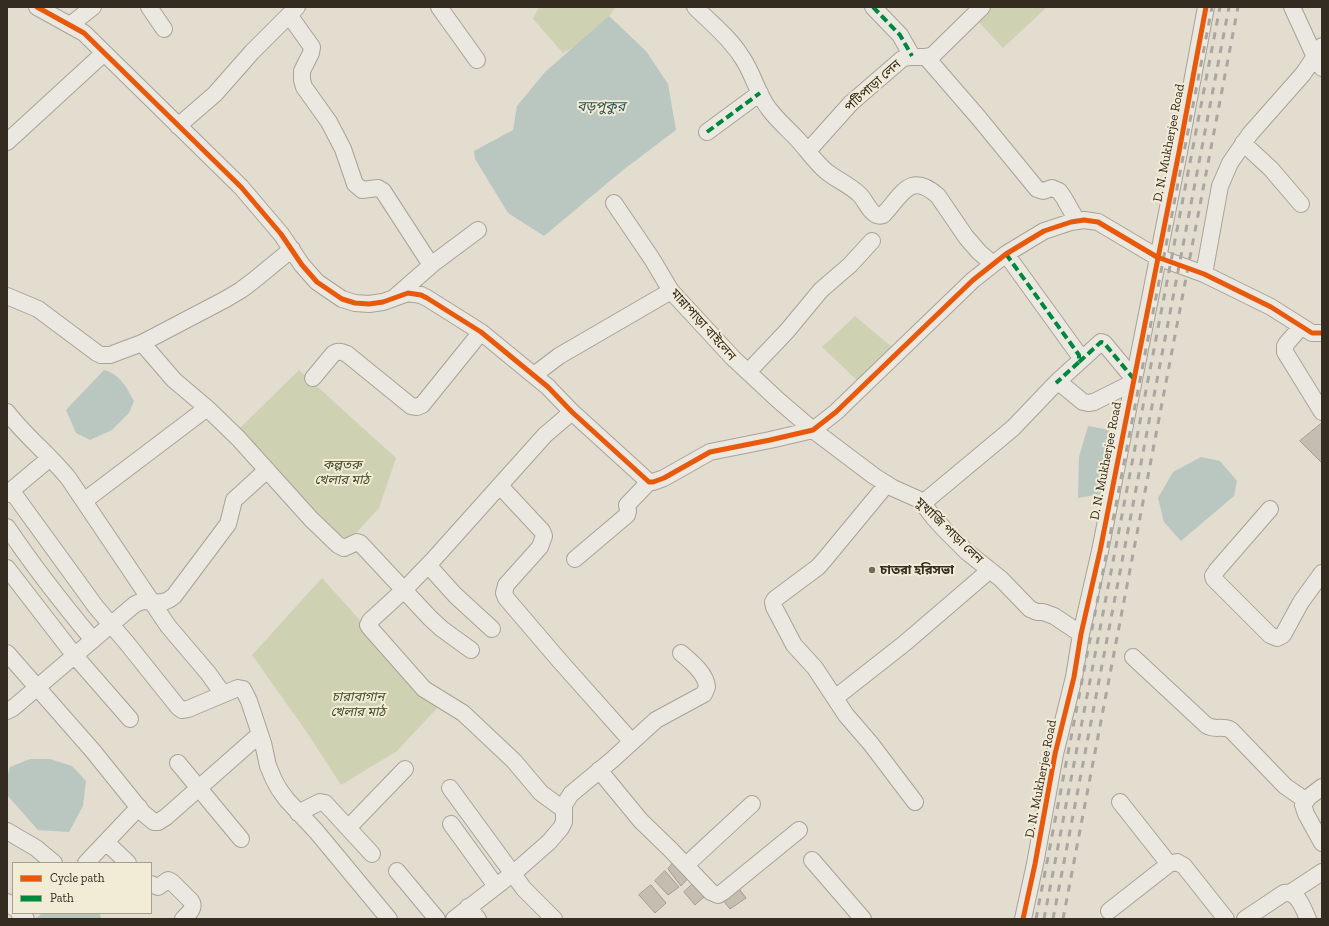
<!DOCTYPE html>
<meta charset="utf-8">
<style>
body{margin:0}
#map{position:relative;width:1329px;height:926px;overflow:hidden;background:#e2ddcf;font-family:"Zilla Slab",serif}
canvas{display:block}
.frame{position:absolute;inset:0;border:8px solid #352c21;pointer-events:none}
.legend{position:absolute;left:12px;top:862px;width:140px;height:52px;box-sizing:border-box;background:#f2ebd6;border:1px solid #a69f8e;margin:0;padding:5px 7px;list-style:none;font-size:12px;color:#352c21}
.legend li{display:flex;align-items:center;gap:8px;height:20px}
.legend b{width:20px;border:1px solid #a69f8e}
</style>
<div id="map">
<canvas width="1329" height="926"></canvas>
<div class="frame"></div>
<ul class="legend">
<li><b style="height:5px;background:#e8590c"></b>Cycle path</li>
<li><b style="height:5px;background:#00873e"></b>Path</li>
</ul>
</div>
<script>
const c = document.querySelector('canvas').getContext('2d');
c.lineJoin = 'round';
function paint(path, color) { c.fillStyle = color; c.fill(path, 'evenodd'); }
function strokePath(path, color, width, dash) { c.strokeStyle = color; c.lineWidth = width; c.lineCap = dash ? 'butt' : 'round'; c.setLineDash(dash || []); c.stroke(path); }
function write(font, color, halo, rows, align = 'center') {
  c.font = font + ' "Zilla Slab","Noto Sans Bengali",serif'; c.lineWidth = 4; c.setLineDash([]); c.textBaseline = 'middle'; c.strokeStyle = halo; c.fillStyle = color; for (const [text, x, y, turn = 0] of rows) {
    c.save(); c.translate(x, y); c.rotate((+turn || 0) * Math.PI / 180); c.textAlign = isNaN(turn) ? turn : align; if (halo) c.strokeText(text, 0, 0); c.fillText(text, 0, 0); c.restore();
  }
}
const green = new Path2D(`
 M 539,7 L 616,7 L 595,35 L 563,53 L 533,19 Z
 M 987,7 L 1047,7 L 1003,48 L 975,18 Z
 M 855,316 L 893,348 L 863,386 L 822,347 Z
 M 299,370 L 396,458 L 379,508 L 345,545 L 327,523 L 263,457 L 240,428 Z
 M 322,578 L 438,707 L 397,751 L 341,785 L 306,731 L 252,655 Z`);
const water = new Path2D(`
 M 609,16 L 646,51 L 668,84 L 676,130 L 623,170 L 544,236 L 508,213 L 475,159 L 474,151 L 513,130 L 517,106 L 545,72 Z
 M 104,370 C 120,374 127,388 134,401 L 129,413 L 112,430 L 90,440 L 76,433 L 66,410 Z
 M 1088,426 L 1109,430 L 1101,494 L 1078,498 L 1079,457 Z
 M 1201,457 L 1220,461 L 1237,481 L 1234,496 L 1181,541 L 1164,522 L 1158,498 L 1173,472 Z
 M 30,759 L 50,759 L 72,766 L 86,781 L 83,806 L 69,832 L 38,830 L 7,795 L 7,778 L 10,767 Z
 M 42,913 L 99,913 L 102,919 L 36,919 Z`);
const building = new Path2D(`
 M 1322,423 L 1322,463 L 1300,441 Z
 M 674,862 L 690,876 L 681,886 L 668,869 Z
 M 665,871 L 679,887 L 668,895 L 655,881 Z
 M 694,883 L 705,896 L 695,905 L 684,892 Z
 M 651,885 L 666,903 L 655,913 L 639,895 Z
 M 737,886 L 746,898 L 730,909 L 722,899 Z`);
const minor = new Path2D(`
 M 37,7 L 84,33 L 241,187 L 281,234 L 302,265 L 317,282 L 342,299 L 355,303 L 369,304 L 383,302 L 408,293 L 421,295 L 427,298 L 481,332 L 509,355 L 548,387 L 572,412 L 649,482 L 653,482 L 664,478 L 710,452 L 770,440 L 813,430 L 836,412 L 973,280 L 1006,254 L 1029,240 L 1044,231 L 1071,222 L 1084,220 L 1098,222 L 1157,257 L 1204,274 L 1271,307 L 1312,333 L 1322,333
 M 149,7 L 164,29
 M 439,7 L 477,60
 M 695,7 C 711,23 729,37 741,56 C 753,72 757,94 769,109 C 778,121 789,130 799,141 C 808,151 816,163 827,172 C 837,180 850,185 860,195 C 866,201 872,219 883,215 C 901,197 909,170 938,196 L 966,237 L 979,252 L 993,264
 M 873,7 L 900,35 L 912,56
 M 1292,7 L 1315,57 L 1322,68
 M 289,15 L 312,47 L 311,53 L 302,71 L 302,80 L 304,87 L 329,122 L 343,149 L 355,184 L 362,190 L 378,188 L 383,191 L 431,265
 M 70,25 L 93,7
 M 926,57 L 978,117 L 1037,189 L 1043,191 L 1052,188 L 1059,191 L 1064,198 L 1077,221
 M 178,126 L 215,94 L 252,52 L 297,7
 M 707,132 L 760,93
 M 7,142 L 104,53
 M 1243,143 L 1271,169 L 1301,204
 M 808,151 L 851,103 L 902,59 C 911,54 922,60 933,55 L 982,7
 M 614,203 L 652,259 L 671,291 L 733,358 L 778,400 L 813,430 L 874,476 L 893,488 L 920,500 L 934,518 L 944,529 L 967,552 L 1001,579 L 1030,609 L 1037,612 L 1043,612 L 1054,616 L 1081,634
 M 1006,254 L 1079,355 L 1079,362 L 1056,383
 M 1204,274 L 1220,186 L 1230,163 L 1250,134 L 1303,74 L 1322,46
 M 7,296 L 38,309 L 97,353 L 101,355 L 110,355 L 142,343 L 226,299 L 241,290 L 253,281 L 292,249
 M 396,296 L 435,262 L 478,230
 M 1301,327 L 1287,343 L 1285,346 L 1285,352 L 1322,412
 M 142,343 L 174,380 L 207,408 L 238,438 L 311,519 L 338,545 L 344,548 L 357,542 L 360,543 L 430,618 L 442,629 L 471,650
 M 1079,362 L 1101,342 L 1104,343 L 1133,378
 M 748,372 L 787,331 L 821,290 L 850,265 L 872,241
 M 534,375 L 559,356 L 671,291
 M 313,378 L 333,354 C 338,350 342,352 347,354 L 411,406 L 417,407 L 422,405 L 481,332
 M 7,412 C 26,437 50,455 69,479 L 168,626 L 208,673 L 223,694
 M 887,484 L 825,559 L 818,567 L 775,599 L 773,602 L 774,607 L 794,645 L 815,668 L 846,715 L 871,744 L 915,802
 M 500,486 L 542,531 L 544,536 L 540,547 L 506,585 L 504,593 L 506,598 L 559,660 L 632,742
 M 11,490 L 96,607 L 126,642 L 178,707 L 182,710 L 188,709 L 238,688 L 243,689 L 249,701 L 263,743 L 268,766 L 274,780 L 279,789 L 287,800 L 316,831 L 389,919
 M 7,494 L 50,458
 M 84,501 L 207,408
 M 923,503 L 1013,428 L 1056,383 L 1060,383 L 1083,402 L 1088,403 L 1094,402 L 1132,383
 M 1270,509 L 1217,570 L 1213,576 L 1214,579 L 1270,635 L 1277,638 L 1283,635 L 1301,602 L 1322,573
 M 7,527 C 34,567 63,604 93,640
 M 575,559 L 627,515 L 628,511 L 627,505 L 649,482
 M 428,565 L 455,595 L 492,629
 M 7,568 L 75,656 L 130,719
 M 7,653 L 93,751 L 143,813 L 154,822 L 158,822 L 166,817 L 260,734
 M 1133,657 L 1206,725 C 1215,731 1222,725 1231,730 L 1285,786 L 1305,800
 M 835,698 L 905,643 L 990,570
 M 7,711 L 13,708 L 134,605 C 149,595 158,610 174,596 L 228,524 L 234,500 L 267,470
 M 178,763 L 241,839
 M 599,770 L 641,821 L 671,850 L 711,892 L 718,895 L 723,892 L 799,830
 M 1322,787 L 1309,797 L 1303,805 L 1306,814 L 1322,843
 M 450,788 L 524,889 L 554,919
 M 1120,802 L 1169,864 L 1177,862 L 1184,866 L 1226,919
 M 563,809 L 541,793 L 514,761 L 463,713 L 424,689 L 371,629 L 368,625 L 370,621 L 405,589 L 433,560 L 545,435 L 572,412
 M 298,813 L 320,802 L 325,803 L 372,854
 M 451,824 L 496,886
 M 348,828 L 405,769
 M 7,831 L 36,848 L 54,863
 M 106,842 L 128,863
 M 812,860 L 863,919
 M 86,863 L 139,807
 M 686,865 L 752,804
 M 397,871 L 437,919
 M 151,884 L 158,887 L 168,880 L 172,882 L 191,901 C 196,908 188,914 183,919
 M 1290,893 L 1322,872
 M 7,902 L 13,907
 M 468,907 L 478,919
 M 1109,911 L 1169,864
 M 19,913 L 26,919
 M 454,919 L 516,871 L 549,842 L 561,828 L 564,822 L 564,805 L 571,794 L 612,760 L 656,720 L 704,694 L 707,687 C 706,673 690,661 681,653
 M 1023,919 L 1035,864 L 1055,754 L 1074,677 L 1081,634 L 1100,551 L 1179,152 L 1206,7
 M 1245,919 L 1284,893 C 1298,891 1303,908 1308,919`);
const rail = new Path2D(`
 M 1036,919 L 1212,7
 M 1044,919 L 1220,7
 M 1053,919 L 1229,7
 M 1063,919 L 1238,7`);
const quiet = new Path2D(`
 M 873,7 L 900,35 L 912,56
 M 707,132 L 760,93
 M 1006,254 L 1079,355 L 1079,362 L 1056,383
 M 1079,362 L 1101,342 L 1104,343 L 1133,378`);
const cycleway = new Path2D(`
 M 37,7 L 84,33 L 241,187 L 281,234 L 302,265 L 317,282 L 342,299 L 355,303 L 369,304 L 383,302 L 408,293 L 421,295 L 427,298 L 481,332 L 509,355 L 548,387 L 572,412 L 649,482 L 653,482 L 664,478 L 710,452 L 770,440 L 813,430 L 836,412 L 973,280 L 1006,254 L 1029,240 L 1044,231 L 1071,222 L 1084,220 L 1098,222 L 1157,257 L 1204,274 L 1271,307 L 1312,333 L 1322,333
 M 1023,919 L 1035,864 L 1055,754 L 1074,677 L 1081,634 L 1100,551 L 1179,152 L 1206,7`);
const markers = [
 [872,570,4,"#726a5e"]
];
const streetNames = [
 ["পটিপাড়া লেন",873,86,-42],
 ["D. N. Mukherjee Road",1169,143,-79],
 ["মান্নাপাড়া বাইলেন",703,325,48],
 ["D. N. Mukherjee Road",1106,461,-79],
 ["মুখার্জি পাড়া লেন",949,531,44],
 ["D. N. Mukherjee Road",1041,779,-79]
];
const parkNames = [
 ["কল্পতরু",342,465],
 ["খেলার মাঠ",342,480],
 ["চারাবাগান",358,697],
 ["খেলার মাঠ",358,712]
];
const poiNames = [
 ["চাতরা হরিসভা",880,570]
];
const waterNames = [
 ["বড়পুকুর",601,107]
];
paint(green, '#cfd1b3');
paint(water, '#b9c7c0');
paint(building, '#c5bdb0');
strokePath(building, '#a2998f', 1);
strokePath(minor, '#a8a297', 18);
strokePath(minor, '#eae8e0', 16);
strokePath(rail, '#aaa7a0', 3, [7, 7]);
strokePath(quiet, '#00873e', 4, [8, 4]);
strokePath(cycleway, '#e8590c', 5);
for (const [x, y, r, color] of markers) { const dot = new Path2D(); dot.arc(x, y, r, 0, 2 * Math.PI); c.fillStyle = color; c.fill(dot); strokePath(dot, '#f2ebd6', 1.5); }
write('13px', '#352c21', '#f2ebd6', streetNames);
write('italic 13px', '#445029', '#f2ebd6', parkNames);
write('bold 13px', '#352c21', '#f2ebd6', poiNames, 'left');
write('italic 14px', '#315453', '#f2ebd6', waterNames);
</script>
